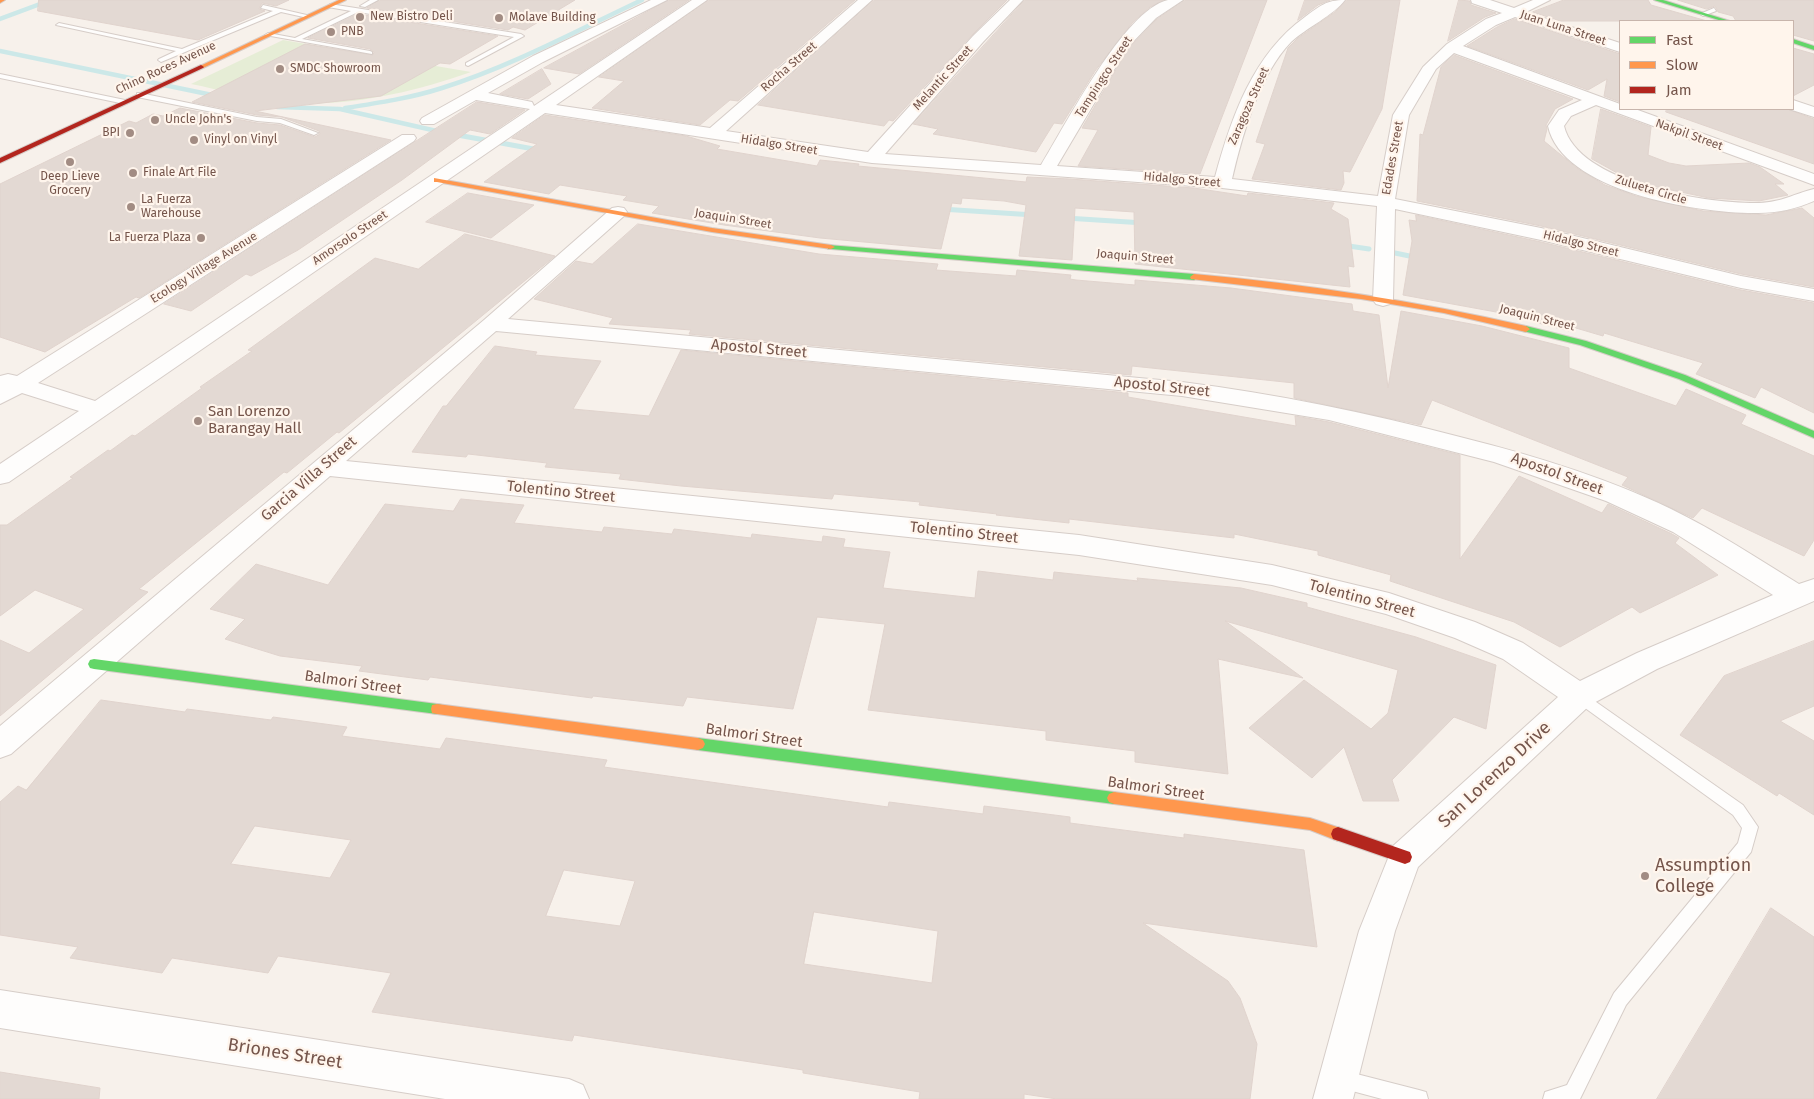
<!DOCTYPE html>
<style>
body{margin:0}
#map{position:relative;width:1814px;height:1099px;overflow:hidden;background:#f7f1eb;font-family:"Fira Sans",sans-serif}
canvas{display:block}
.legend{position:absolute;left:1619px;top:20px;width:175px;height:90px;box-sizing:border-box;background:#fff5ec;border:1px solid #c8b5ac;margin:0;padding:6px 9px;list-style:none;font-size:15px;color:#75554b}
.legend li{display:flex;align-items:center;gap:10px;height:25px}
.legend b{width:25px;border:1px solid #c8b5ac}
</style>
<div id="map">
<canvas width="1814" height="1099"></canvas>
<ul class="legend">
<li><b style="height:6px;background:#63d668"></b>Fast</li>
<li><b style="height:6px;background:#ff974d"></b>Slow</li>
<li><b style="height:6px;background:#b3261e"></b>Jam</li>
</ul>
</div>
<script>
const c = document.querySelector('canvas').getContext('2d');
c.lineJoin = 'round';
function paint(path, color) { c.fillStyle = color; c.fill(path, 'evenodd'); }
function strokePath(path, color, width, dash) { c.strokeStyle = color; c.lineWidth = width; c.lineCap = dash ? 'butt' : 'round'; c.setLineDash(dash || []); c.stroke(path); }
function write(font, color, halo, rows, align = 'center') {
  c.font = font + ' "Fira Sans",sans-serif'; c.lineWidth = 4.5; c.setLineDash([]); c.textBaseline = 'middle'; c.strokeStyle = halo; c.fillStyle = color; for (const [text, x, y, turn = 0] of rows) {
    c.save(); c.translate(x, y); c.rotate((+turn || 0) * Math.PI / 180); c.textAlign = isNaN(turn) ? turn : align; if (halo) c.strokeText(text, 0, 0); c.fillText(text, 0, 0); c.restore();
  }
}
const green = new Path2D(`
 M 283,40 L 471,72 C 411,93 346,108 282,102 C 252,99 221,90 191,84 Z`);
const streamFar1 = new Path2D(`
 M 0,19 L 51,0
 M 0,51 L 217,96
 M 277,107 L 340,109 L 441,132
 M 345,108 C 378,103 411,98 442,88 C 512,66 576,31 642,0`);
const stream = new Path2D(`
 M 452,134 L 539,150
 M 941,209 L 1034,215
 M 1066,218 L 1144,223
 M 1342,245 L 1369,249
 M 1395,253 L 1419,258`);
const building = new Path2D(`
 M 39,0 L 289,0 L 276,6 L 262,3 L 259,9 L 265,11 L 198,40 L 38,11 Z
 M 380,0 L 575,0 L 525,30 L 513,27 L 508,30 L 367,8 Z
 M 669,0 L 689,0 L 579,74 L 544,68 Z
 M 709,0 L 855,0 L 738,101 L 730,100 L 700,125 L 592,108 L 624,81 L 599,77 Z
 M 874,0 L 1007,0 L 972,35 L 893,121 L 889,120 L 884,126 L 758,105 Z
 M 1025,0 L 1164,0 L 1150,7 L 1132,23 L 1095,71 L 1062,124 L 1054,123 L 1036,152 L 933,134 L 938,129 L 913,124 Z
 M 1185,0 L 1267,0 L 1200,174 L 1078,166 L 1098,130 L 1082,128 L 1128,49 L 1157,19 Z
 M 1305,0 L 1330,0 L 1318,5 L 1298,20 Z
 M 1347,0 L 1400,0 L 1382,109 L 1350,172 L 1343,171 L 1344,183 L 1341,190 L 1252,179 L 1265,144 L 1256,142 L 1288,48 L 1298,38 L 1335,12 Z
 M 1459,0 L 1470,1 L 1471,5 L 1496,13 L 1485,17 L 1448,41 Z
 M 1564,0 L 1648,0 L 1651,5 L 1707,21 L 1560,21 L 1533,12 Z
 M 1678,0 L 1814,0 L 1814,41 L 1793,35 L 1793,21 L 1736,21 L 1733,16 L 1718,12 L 1715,6 L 1707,9 Z
 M 358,14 L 498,36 L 450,64 L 440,63 L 381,96 L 255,111 L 391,140 L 139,298 L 136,297 L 45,352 L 0,337 L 0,184 L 129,121 L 136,123 L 153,114 L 163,116 L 180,108 L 257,123 L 280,125 L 315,137 L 320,134 L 319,131 L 282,117 L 257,115 L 192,102 L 305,44 L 373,55 L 374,52 L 370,49 L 308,38 Z
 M 1515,19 L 1620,54 L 1620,102 L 1604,96 L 1607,79 L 1588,90 L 1467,46 L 1497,27 Z
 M 1793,48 L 1814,54 L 1814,85 L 1793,96 Z
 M 1454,55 L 1573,99 L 1555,109 L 1546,125 L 1547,129 L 1544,141 L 1578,169 L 1605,185 L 1636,196 L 1703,211 L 1766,215 L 1802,208 L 1814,218 L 1814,287 L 1741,274 L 1541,226 L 1417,201 L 1420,134 L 1423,135 L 1441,67 Z
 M 542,69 L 551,84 L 528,99 L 500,94 Z
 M 477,102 L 525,110 L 490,134 L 470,130 L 402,180 L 298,250 L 251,276 L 246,274 L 191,311 L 164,304 Z
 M 1601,109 L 1651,127 L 1648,155 L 1669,163 L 1686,166 L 1749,163 L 1760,167 L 1784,184 L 1775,184 L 1788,195 L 1759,201 L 1709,198 L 1648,185 L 1619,174 L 1592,159 Z
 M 1667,109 L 1787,109 L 1814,119 L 1814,164 L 1666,112 Z
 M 545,115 L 686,136 L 720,146 L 717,149 L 817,166 L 820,160 L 859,164 L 858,166 L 1026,182 L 1027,177 L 1070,179 L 1194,188 L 1247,196 L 1248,193 L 1334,203 L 1331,209 L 1348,219 L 1354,267 L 1348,266 L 1350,287 L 1135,264 L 1134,212 L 1075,208 L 1072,260 L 1019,256 L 1026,205 L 1004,201 L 962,198 L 961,204 L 952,203 L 941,249 L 820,238 L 724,225 L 652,213 L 659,206 L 623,200 L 627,196 L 560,185 L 549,194 L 484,182 L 537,144 L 512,138 Z
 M 468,193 L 534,205 L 491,238 L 426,222 Z
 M 1416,215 L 1541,242 L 1741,290 L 1814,303 L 1814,413 L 1761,387 L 1755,398 L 1696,374 L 1703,363 L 1604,333 L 1603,336 L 1569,326 L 1569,331 L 1496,312 L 1403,295 L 1412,241 L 1409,220 L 1416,221 Z
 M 638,224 L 819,254 L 938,264 L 936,270 L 1016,276 L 1017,270 L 1071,275 L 1070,279 L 1076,280 L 1135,285 L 1135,280 L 1231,288 L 1352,304 L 1353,311 L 1379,315 L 1388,388 L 1401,311 L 1482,326 L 1569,348 L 1569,368 L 1676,406 L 1686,389 L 1746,415 L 1741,424 L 1814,456 L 1814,540 L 1804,556 L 1702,508 L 1693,518 L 1622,485 L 1628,477 L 1432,400 L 1421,425 L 1294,398 L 1294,383 L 1132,366 L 1131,375 L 689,334 L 691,330 L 609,324 L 613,318 L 534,299 L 576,261 L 592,264 Z
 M 465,234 L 555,256 L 339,433 L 337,432 L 287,473 L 284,472 L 139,589 L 148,592 L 0,716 L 0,640 L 29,653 L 84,609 L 35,590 L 0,616 L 0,525 L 7,525 L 73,478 L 70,477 L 108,450 L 110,451 L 132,435 L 135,436 L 202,388 L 200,387 L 252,351 L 248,350 L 375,258 L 418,269 Z
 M 495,346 L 537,352 L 535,355 L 601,361 L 573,409 L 649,416 L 681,350 L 1128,393 L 1128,397 L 1296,426 L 1295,416 L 1329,422 L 1460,455 L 1460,559 L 1519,476 L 1602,513 L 1608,504 L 1672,534 L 1679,538 L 1675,543 L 1718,575 L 1640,613 L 1632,607 L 1560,647 L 1514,622 L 1390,581 L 1391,575 L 1318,555 L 1318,551 L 1234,534 L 1234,538 L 1069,519 L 1069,523 L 996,515 L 997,514 L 919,505 L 920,502 L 834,494 L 832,499 L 681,486 L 619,479 L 621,474 L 545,467 L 547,463 L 468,454 L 466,457 L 412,452 L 443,406 L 446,406 Z
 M 461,499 L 524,505 L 514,523 L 602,532 L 604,527 L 672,534 L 674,529 L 751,538 L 752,534 L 822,542 L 823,536 L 845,539 L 843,547 L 890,552 L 883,588 L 975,598 L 978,571 L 1053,580 L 1054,572 L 1138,581 L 1137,578 L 1241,588 L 1307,603 L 1307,607 L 1416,637 L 1496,665 L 1486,729 L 1454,717 L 1392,780 L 1399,801 L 1363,801 L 1344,747 L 1312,778 L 1249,728 L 1304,680 L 1371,729 L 1388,713 L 1398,670 L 1225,621 L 1303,678 L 1218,659 L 1228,774 L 1135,762 L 1135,751 L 1046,740 L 1046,731 L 868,710 L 885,624 L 817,617 L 793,709 L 687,697 L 683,706 L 593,696 L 592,698 L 430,677 L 428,680 L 359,671 L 362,666 L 280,656 L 225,639 L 245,619 L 210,609 L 256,564 L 328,585 L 385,504 L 453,511 Z
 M 1814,641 L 1814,706 L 1780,721 L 1814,741 L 1814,815 L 1779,793 L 1777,796 L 1680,735 L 1724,676 Z
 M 101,700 L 185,712 L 187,709 L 271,720 L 273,717 L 347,727 L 342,736 L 440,749 L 446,738 L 607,760 L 604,767 L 888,807 L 889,802 L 983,814 L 984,806 L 1070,817 L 1070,823 L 1184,838 L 1184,834 L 1304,850 L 1317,947 L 1143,923 L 1228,981 L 1240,998 L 1257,1044 L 1250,1099 L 1057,1099 L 1024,1094 L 1024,1099 L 919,1099 L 920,1092 L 803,1073 L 803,1070 L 574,1035 L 572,1041 L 372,1012 L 391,973 L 278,956 L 268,973 L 172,958 L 162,973 L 70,958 L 78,947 L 0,935 L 0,802 L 18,786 L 26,790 ZM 255,826 L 351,840 L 330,878 L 231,864 ZM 564,870 L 635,881 L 620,926 L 546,916 ZM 814,912 L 938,931 L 932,983 L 804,964 Z
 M 1771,908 L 1814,937 L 1814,1099 L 1657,1099 Z
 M 0,1072 L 100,1088 L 99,1099 L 0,1099 Z`);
const lane = new Path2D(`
 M 370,0 L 378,0 L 365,7 L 360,6 Z
 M 330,4 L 521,34 L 524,36 L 468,66 L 466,65 L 466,63 L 514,37 L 358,12 L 302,39 L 370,51 L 372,52 L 372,54 L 265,35 L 268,33 L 295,38 L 351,11 L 328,7 Z
 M 263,5 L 311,16 L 308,18 L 281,12 L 161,62 L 158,60 L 159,59 L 176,51 L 56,25 L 59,23 L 182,49 L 273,11 L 261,8 Z
 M 1714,8 L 1716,11 L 1703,16 L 1700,14 Z
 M 0,74 L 125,100 L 129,102 L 125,104 L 0,78 Z
 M 140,93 L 257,117 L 281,119 L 318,133 L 314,135 L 280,123 L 257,121 L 137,97 L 137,93 Z
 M 1579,690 L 1743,805 L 1758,827 L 1751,852 L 1626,1005 L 1580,1099 L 1543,1099 L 1545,1092 L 1567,1085 L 1614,993 L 1738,843 L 1742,828 L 1733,815 L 1574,700 L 1572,696 L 1574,692 Z
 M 1341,1070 L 1419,1090 L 1426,1092 L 1428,1099 L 1382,1099 L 1341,1088 L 1334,1086 L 1332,1079 L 1334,1072 Z`);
const street = new Path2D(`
 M 651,0 L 667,0 L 543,62 L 488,93 L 532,102 L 534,106 L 692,0 L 707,0 L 556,105 L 710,128 L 858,0 L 872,0 L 726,131 L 868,152 L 973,36 L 1010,0 L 1023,0 L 983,42 L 885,154 L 1041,165 C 1065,126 1124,10 1168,0 C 1173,0 1179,0 1183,0 L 1156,18 L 1127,48 L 1057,166 L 1215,177 C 1231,118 1253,54 1305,17 C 1320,6 1326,0 1345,0 C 1334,15 1306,28 1291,42 C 1259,75 1242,136 1232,179 L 1378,196 L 1393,115 L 1423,67 L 1447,44 L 1486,19 L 1502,13 L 1472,3 L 1471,0 L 1490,0 L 1514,8 L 1533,0 L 1550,0 L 1526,12 L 1620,43 L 1620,52 L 1515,17 L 1496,25 L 1463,46 L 1620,104 L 1620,109 L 1635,109 L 1814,174 L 1814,185 L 1596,105 L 1571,116 L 1564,126 C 1578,184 1708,204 1759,203 C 1783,202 1793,194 1814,189 L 1814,201 C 1796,209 1778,213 1758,213 C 1701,214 1562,192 1548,126 L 1559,110 L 1582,100 L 1454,53 L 1436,69 L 1409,115 L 1395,199 L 1541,228 L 1741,276 L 1814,289 L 1814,301 L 1741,288 L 1541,240 L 1395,209 L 1393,300 L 1390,304 L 1383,306 L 1376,304 L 1373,300 L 1377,206 L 1222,188 L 872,163 L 545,113 L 9,482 L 0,484 L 0,464 L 79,411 L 22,393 L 0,404 L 0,376 L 8,374 L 17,376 L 402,135 L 414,135 L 416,138 L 414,141 L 38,383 L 95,401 L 530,109 L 476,100 L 434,124 L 422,124 L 420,121 L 422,118 L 533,56 Z
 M 1793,100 L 1814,107 L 1814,117 L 1789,109 L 1793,109 Z
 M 618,207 L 624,208 L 627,212 L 624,216 L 508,319 L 1182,382 C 1276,394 1369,413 1460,437 C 1532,455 1605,477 1671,509 C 1716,531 1757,558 1799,584 L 1814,579 L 1814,601 L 1657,669 L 1590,705 L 1418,867 L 1395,931 L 1353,1099 L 1313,1099 L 1359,931 L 1393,846 L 1558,697 L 1503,659 L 1455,638 L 1386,614 L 1272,585 L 1079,555 L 330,476 L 11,754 L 0,758 L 0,726 L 484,320 L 612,208 ZM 496,331 L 1182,396 L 1329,420 L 1494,462 L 1606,501 L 1673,532 L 1773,595 L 1637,653 L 1580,681 L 1523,643 L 1475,622 L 1389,593 L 1272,565 L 1079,535 L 346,461 Z
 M 0,990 L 569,1079 L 583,1085 L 589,1099 L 445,1099 L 0,1028 Z`);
const fast = new Path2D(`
 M 1654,0 L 1663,0 L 1730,21 L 1722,21 Z
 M 1793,39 L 1814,46 L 1814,50 L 1793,43 Z
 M 828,245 L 1194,274 L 1198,277 L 1194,280 L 831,249 L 828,249 Z
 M 1526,326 L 1586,341 L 1685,375 L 1814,431 L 1814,438 L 1679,379 L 1580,345 L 1523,331 L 1522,329 Z
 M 94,659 L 437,704 L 442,705 L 443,709 L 442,713 L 437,714 L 94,669 L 90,668 L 88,664 L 90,660 Z
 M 698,738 L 1114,792 L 1119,794 L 1121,798 L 1119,802 L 1114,804 L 698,750 L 693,748 L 691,744 L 693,740 Z`);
const slow = new Path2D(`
 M 0,0 L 5,0 L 0,3 Z
 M 339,0 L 346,0 L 203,68 L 198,67 Z
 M 434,178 L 712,228 L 831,245 L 835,247 L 831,249 L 712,232 L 437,182 L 434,182 Z
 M 1194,274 C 1306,284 1416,301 1526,326 L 1530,329 L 1526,332 L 1444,313 L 1361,299 L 1191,279 L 1190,277 Z
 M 437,704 L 698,738 L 703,740 L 705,744 L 703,748 L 698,750 L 437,714 L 432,713 L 431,709 L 432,705 Z
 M 1114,792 L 1310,818 L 1343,829 L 1345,834 L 1343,839 L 1338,841 L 1310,830 L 1114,804 L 1109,802 L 1107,798 L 1109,794 Z`);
const jam = new Path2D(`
 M 201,65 L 204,67 L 203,68 L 0,163 L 0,158 Z
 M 1338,827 L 1410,852 L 1412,857 L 1410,862 L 1405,864 L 1333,839 L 1331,834 L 1333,829 Z`);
const markers = [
 [360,17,5,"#a28c83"],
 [499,18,5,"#a28c83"],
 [331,32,5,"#a28c83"],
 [280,69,5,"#a28c83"],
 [155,120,5,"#a28c83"],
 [130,133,5,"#a28c83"],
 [194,140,5,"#a28c83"],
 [70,162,5,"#a28c83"],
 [133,173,5,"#a28c83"],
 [131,207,5,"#a28c83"],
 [201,238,5,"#a28c83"],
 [198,421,5,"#a28c83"],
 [1645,876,5,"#a28c83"]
];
const farPoinames = [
 ["New Bistro Deli",370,17],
 ["Molave Building",509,18],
 ["PNB",341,32],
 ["SMDC Showroom",290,69],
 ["Uncle John's",165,120],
 ["BPI",120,133,"right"],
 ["Vinyl on Vinyl",204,140],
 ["Finale Art File",143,173],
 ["Deep Lieve",70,177,"center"],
 ["Grocery",70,191,"center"],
 ["La Fuerza",141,200],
 ["Warehouse",141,214],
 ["La Fuerza Plaza",191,238,"right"]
];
const farStreetnames = [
 ["Juan Luna Street",1563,28,18],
 ["Rocha Street",789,67,-41],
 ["Chino Roces Avenue",166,68,-25],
 ["Tampingco Street",1104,77,-57],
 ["Melantic Street",943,78,-48],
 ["Zaragoza Street",1249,106,-66],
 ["Nakpil Street",1689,135,20],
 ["Hidalgo Street",779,145,9],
 ["Edades Street",1393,158,-80],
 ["Hidalgo Street",1182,180,5],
 ["Zulueta Circle",1651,190,17],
 ["Joaquin Street",733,219,9],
 ["Amorsolo Street",350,238,-34],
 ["Hidalgo Street",1581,244,14],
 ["Joaquin Street",1135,257,5],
 ["Ecology Village Avenue",204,268,-32],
 ["Joaquin Street",1537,318,14]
];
const streetNames = [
 ["Apostol Street",759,349,5],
 ["Apostol Street",1162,387,6],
 ["Apostol Street",1557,474,20],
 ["Garcia Villa Street",309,479,-41],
 ["Tolentino Street",561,492,6],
 ["Tolentino Street",964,533,6],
 ["Tolentino Street",1362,599,15],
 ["Balmori Street",353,683,8],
 ["Balmori Street",754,736,8],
 ["Balmori Street",1156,789,8]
];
const poiNames = [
 ["San Lorenzo",208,412],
 ["Barangay Hall",208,429]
];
const nearStreetnames = [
 ["San Lorenzo Drive",1495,775,-43],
 ["Briones Street",285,1054,9]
];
const nearPoinames = [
 ["Assumption",1655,866],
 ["College",1655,887]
];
paint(green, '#e6edd6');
strokePath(streamFar1, '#cce8e8', 4.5);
strokePath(stream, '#cce8e8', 5);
paint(building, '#e3d9d3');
strokePath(building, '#e0d3cd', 1);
strokePath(lane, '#d6cdc8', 2);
strokePath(street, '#d6cdc8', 2);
strokePath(fast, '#d6ccc8', 2);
strokePath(slow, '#d6ccc8', 2);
strokePath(jam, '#d6ccc8', 2);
paint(lane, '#fefdfc');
paint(street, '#fefdfc');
paint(fast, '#63d668');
paint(slow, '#ff974d');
paint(jam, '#b3261e');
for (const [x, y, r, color] of markers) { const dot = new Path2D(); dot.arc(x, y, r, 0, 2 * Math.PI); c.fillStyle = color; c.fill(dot); strokePath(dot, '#fff5ec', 2); }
write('12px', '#75554b', '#fff5ec', farPoinames, 'left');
write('12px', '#75554b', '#fff5ec', farStreetnames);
write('15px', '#75554b', '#fff5ec', streetNames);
write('15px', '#75554b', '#fff5ec', poiNames, 'left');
write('18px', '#75554b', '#fff5ec', nearStreetnames);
write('18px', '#75554b', '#fff5ec', nearPoinames, 'left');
</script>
